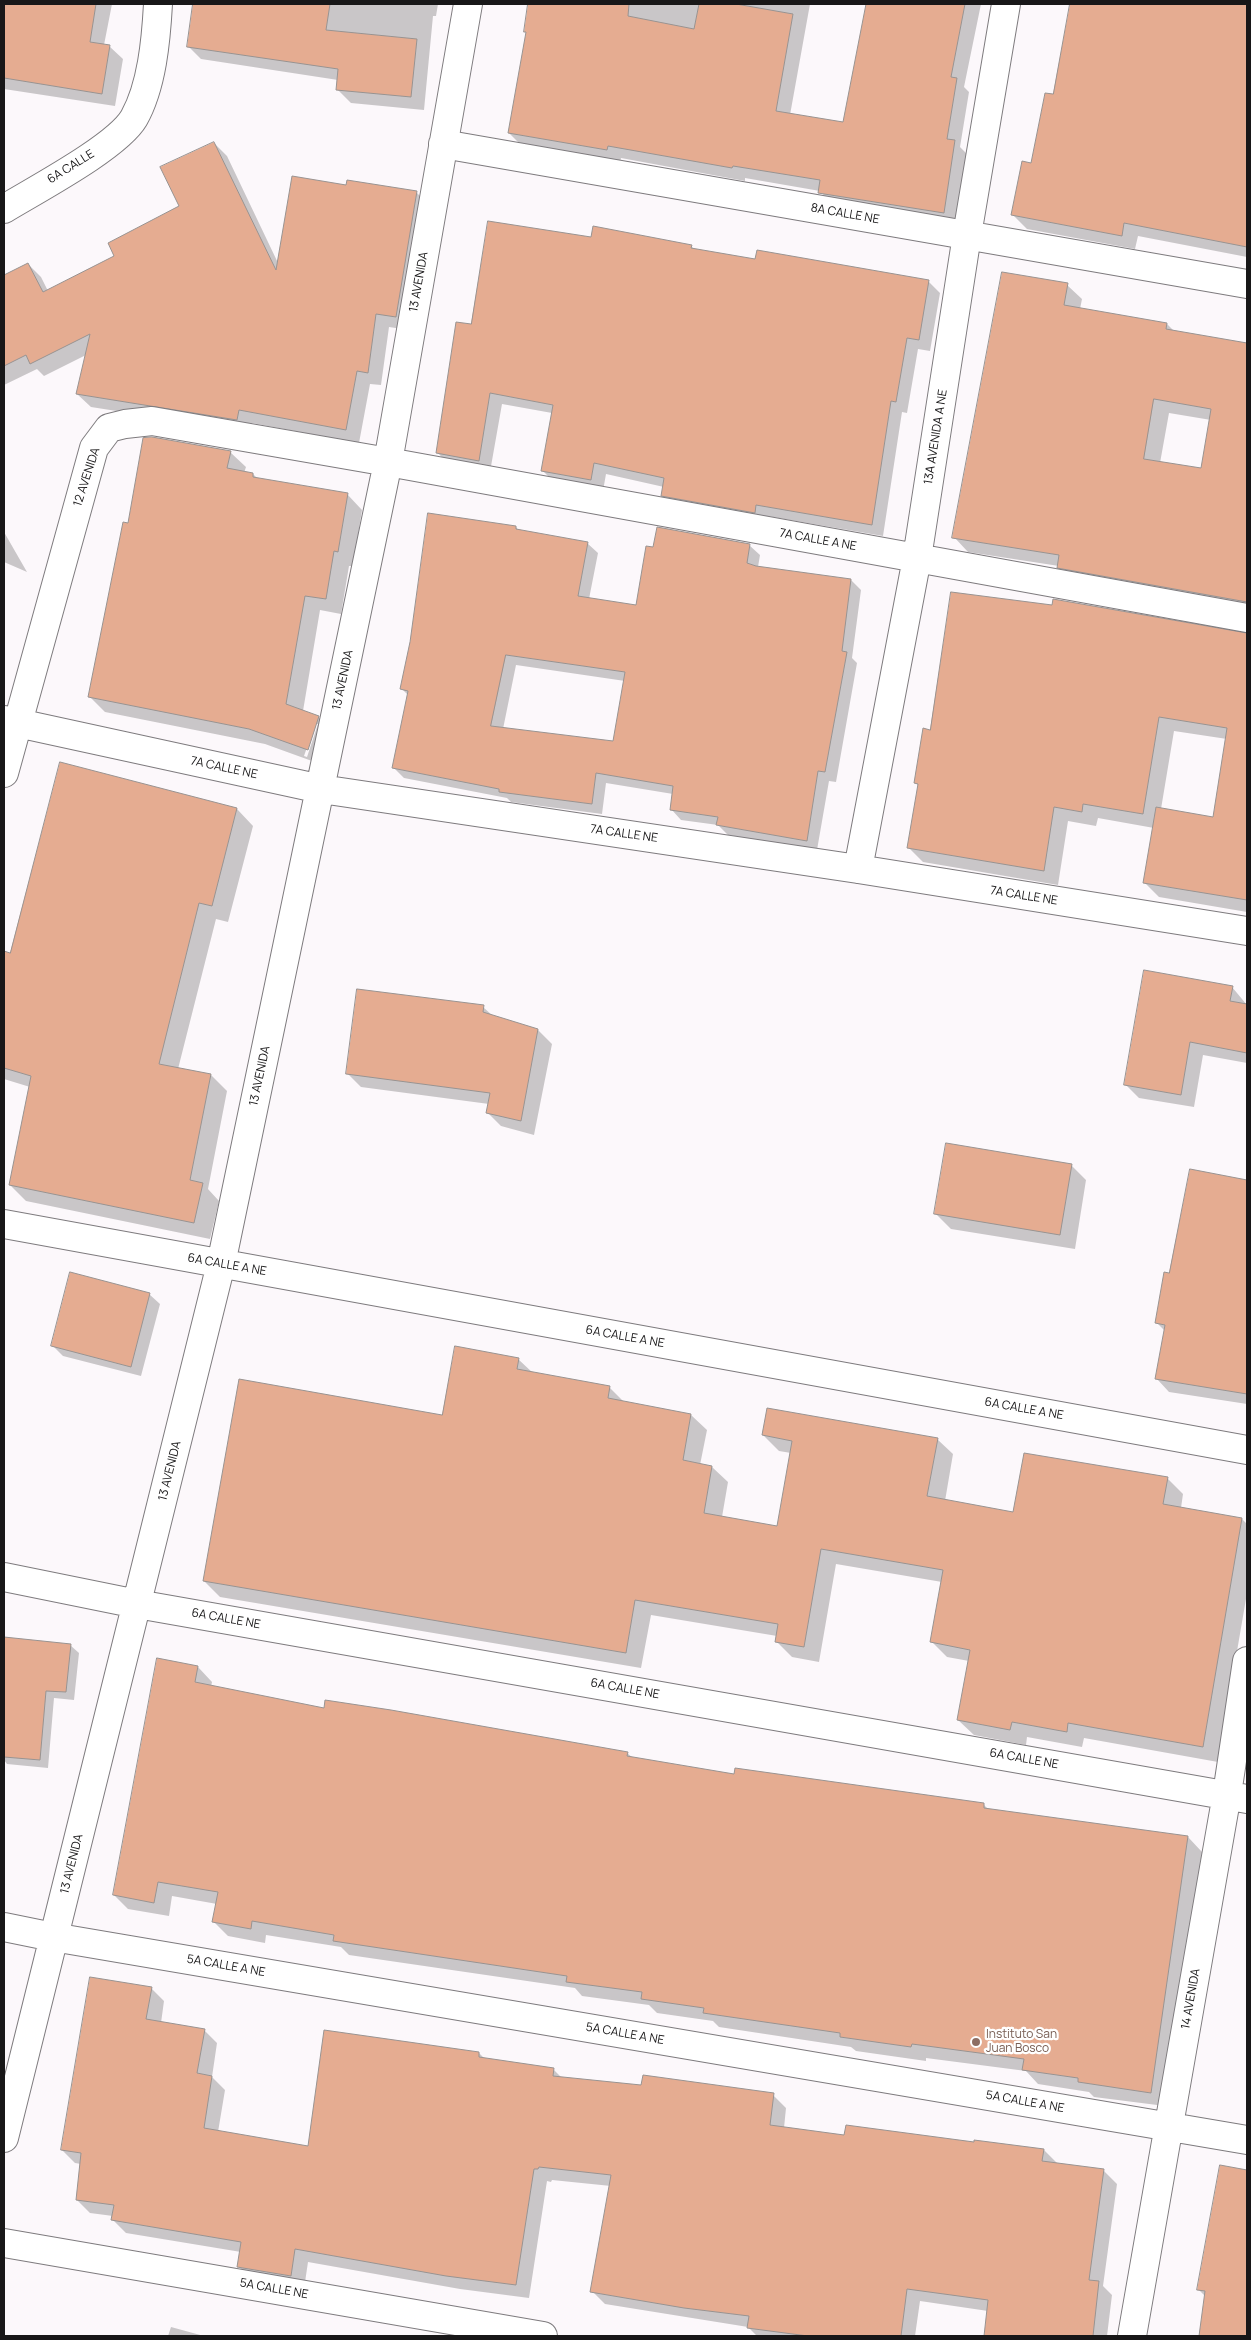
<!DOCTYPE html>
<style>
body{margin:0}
#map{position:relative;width:1251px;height:2340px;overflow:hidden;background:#fcf8fb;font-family:Manrope,sans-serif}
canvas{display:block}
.frame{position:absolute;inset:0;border:5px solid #181718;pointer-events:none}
</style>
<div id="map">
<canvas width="1251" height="2340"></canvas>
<div class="frame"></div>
</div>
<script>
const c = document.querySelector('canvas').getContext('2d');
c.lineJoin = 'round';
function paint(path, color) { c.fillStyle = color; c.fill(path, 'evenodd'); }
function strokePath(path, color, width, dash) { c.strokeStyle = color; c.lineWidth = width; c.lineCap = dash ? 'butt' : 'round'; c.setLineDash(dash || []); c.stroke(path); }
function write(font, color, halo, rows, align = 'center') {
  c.font = font + ' Manrope,sans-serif'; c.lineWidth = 4.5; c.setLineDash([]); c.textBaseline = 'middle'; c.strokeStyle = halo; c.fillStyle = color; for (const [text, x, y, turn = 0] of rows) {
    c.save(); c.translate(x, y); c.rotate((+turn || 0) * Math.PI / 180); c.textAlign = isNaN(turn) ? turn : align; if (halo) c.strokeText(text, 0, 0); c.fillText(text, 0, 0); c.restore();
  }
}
const shadow = new Path2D(`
 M 4,4 L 112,4 L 104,45 L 109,46 L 123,59 L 115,106 L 4,89 Z
 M 194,4 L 438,4 L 436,16 L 433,16 L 424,110 L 351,103 L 337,89 L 338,80 L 201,59 L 188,46 Z
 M 530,4 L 810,4 L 790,115 L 844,123 L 867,4 L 981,4 L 964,87 L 969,92 L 960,147 L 967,154 L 956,225 L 833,205 L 820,191 L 745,178 L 745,181 L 621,158 L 620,163 L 522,146 L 509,133 L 527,34 L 526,32 Z
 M 1071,4 L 1247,4 L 1247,257 L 1138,236 L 1135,249 L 1027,229 L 1013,215 L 1054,96 Z
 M 214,143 L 227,156 L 278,263 L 347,186 L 417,193 L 430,206 L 409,330 L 389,327 L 381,385 L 370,384 L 359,443 L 252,423 L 250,432 L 91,407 L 77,394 L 86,355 L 44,376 L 37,369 L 4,385 L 4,276 L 28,264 L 41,277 L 48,291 L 116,256 L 181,206 Z
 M 592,239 L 691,246 L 695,250 L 756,260 L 928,281 L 940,293 L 930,351 L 918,349 L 907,413 L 902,412 L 883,536 L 767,516 L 766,524 L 674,507 L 663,495 L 664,487 L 606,474 L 603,491 L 554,482 L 542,470 L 552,413 L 502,404 L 490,472 L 449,465 L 438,453 L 472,326 Z
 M 1067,285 L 1082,299 L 1080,309 L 1167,324 L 1175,332 L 1247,344 L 1247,613 L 1073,582 L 1059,566 L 968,552 L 954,537 ZM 1169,413 L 1211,420 L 1202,470 L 1160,463 Z
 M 230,452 L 246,467 L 244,473 L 253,474 L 258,479 L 347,494 L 362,510 L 353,566 L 349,566 L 341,614 L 320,610 L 303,711 L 318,717 L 334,732 L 323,765 L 265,744 L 105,712 L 90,697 L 129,524 ZM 315,724 L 318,724 L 307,757 L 304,756 Z
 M 516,527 L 519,531 L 587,543 L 598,553 L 589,599 L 637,606 L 749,545 L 760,555 L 758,567 L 851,580 L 861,590 L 852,658 L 857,663 L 836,782 L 829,781 L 817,850 L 728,835 L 718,825 L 681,820 L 671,809 L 673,794 L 606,783 L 602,814 L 511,802 L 507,798 L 404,778 L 394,768 L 408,695 L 402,689 ZM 516,665 L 625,681 L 614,743 L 503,729 Z
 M 4,532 L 27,572 L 4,562 Z
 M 1247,634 L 1247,912 L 1159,897 L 1145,883 L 1154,828 L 1098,818 L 1096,826 L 1068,821 L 1058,885 L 923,862 L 909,848 L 919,786 L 915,782 L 931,731 ZM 1174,731 L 1227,739 L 1214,818 L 1161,809 Z
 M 61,764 L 237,809 L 253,826 L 228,922 L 216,919 L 178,1069 L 211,1075 L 227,1091 L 208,1189 L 219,1201 L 210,1239 L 26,1201 L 10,1185 L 30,1087 L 4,1079 L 4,953 L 11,955 Z
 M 1232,987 L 1247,1005 L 1247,1063 L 1203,1055 L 1194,1107 L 1139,1098 L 1125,1084 Z
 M 483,1007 L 493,1016 L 538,1030 L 552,1044 L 534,1135 L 501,1126 L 487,1112 L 489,1104 L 361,1087 L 347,1073 Z
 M 1071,1165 L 1086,1180 L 1075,1249 L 951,1229 L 936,1214 Z
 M 1191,1170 L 1247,1181 L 1247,1404 L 1169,1392 L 1157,1379 L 1165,1331 L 1157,1323 L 1170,1275 Z
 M 149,1294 L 160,1304 L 141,1376 L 63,1356 L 53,1346 Z
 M 518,1359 L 533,1373 L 609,1387 L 625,1403 L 691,1415 L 707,1430 L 700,1465 L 712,1467 L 728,1482 L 722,1517 L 778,1528 L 791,1453 L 779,1451 L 763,1435 L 937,1439 L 953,1454 L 945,1501 L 1014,1513 L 1167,1478 L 1183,1494 L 1181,1508 L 1242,1519 L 1247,1524 L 1247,1593 L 1218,1762 L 1084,1738 L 1082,1747 L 1027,1737 L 1026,1745 L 974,1735 L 958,1720 L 969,1661 L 947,1657 L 931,1641 L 942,1582 L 836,1564 L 819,1662 L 792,1657 L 776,1641 L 777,1636 L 651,1615 L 641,1668 L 220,1597 L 204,1581 L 443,1416 Z
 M 4,1637 L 70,1645 L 79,1653 L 74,1700 L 54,1698 L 48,1768 L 7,1764 L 4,1760 L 6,1673 L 4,1670 Z
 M 198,1667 L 212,1682 L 211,1687 L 325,1710 L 627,1753 L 633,1758 L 735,1776 L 984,1805 L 989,1810 L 1188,1837 L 1202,1852 L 1165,2106 L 1094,2097 L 1089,2092 L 1038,2084 L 1026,2071 L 926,2058 L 926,2061 L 856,2051 L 851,2047 L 719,2027 L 713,2021 L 657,2013 L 649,2005 L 582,1996 L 575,1988 L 349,1955 L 341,1947 L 266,1935 L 265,1943 L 228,1936 L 214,1922 L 217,1904 L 172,1896 L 169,1916 L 128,1909 L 114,1895 Z
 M 151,1988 L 164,2001 L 161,2023 L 204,2030 L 217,2043 L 212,2077 L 225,2090 L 218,2132 L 309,2148 L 479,2053 L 485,2059 L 553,2069 L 562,2078 L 642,2087 L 773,2095 L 786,2108 L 784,2128 L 845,2136 L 975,2143 L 1044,2150 L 1057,2163 L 1104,2171 L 1117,2184 L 1103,2286 L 1112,2295 L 1107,2336 L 985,2336 L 988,2311 L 920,2301 L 915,2336 L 757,2336 L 748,2327 L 605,2304 L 592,2291 L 611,2186 L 552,2180 L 551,2182 L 547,2181 L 529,2298 L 460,2289 L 308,2262 L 304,2289 L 252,2280 L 239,2267 L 241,2252 L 126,2233 L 113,2220 L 113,2216 L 90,2213 L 77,2200 L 81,2164 L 75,2163 L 62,2150 Z
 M 1221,2167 L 1247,2171 L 1247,2336 L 1200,2336 L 1205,2296 L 1198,2289 Z
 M 171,2327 L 204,2336 L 168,2336 Z`);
const building = new Path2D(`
 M 4,4 L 96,4 L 90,42 L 110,45 L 102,94 L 4,78 Z
 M 193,4 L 330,4 L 326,30 L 417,39 L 411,97 L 336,90 L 338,69 L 187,47 Z
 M 528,4 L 629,4 L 628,16 L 694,29 L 699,4 L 736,4 L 793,14 L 776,111 L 843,122 L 866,4 L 965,4 L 951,77 L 957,78 L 947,139 L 955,140 L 944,213 L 818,193 L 820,180 L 733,166 L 732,168 L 608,146 L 607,150 L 508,133 L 526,32 L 524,32 Z
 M 1070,4 L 1247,4 L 1247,247 L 1124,223 L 1122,236 L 1011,215 L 1022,161 L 1031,163 L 1045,93 L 1053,94 Z
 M 214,142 L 276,270 L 292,176 L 346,185 L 347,180 L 417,191 L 396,317 L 376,314 L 368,373 L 357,371 L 346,430 L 239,410 L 237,420 L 76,394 L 90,334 L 30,364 L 26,355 L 4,366 L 4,275 L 28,263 L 43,292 L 114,256 L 108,243 L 179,206 L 160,167 Z
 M 488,221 L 591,237 L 593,226 L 692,245 L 691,248 L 755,259 L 757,250 L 929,280 L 919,340 L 907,338 L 896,402 L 891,401 L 872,525 L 756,505 L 755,513 L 661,496 L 664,478 L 594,463 L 591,480 L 541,471 L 553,405 L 490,393 L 479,461 L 436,453 L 456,322 L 471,324 Z
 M 1002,272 L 1068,283 L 1064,305 L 1167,323 L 1166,329 L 1247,343 L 1247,602 L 1057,568 L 1059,555 L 952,538 ZM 1154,399 L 1211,409 L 1201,468 L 1144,459 Z
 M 152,437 L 231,451 L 227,468 L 253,473 L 253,477 L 348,493 L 338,552 L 334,551 L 326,599 L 305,596 L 286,704 L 319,716 L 308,750 L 249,729 L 88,697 L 123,522 L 128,523 L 143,438 Z
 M 428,513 L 516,526 L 516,529 L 588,542 L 578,596 L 636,605 L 646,546 L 653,547 L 657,527 L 750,544 L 747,563 L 756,566 L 851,579 L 842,651 L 847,652 L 825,772 L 818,771 L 807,841 L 716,825 L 718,817 L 670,810 L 673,786 L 596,773 L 592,804 L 499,792 L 499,789 L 392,768 L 408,691 L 400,689 L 410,642 ZM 506,655 L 625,672 L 613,741 L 491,726 Z
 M 951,592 L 1052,605 L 1053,599 L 1247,633 L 1247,900 L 1143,883 L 1156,807 L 1213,817 L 1227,728 L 1159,717 L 1143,814 L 1083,804 L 1082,812 L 1054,807 L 1044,871 L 907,848 L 918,784 L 914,783 L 923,728 L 930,730 Z
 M 60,762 L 237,808 L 212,906 L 199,903 L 159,1064 L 211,1074 L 190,1180 L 203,1183 L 194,1223 L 9,1185 L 31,1076 L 4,1068 L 4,951 L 10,953 Z
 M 1144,970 L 1233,986 L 1230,1001 L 1247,1004 L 1247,1053 L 1190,1042 L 1181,1095 L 1124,1085 Z
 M 357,989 L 484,1005 L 483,1012 L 538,1029 L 521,1121 L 486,1113 L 490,1093 L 346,1074 Z
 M 946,1143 L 1072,1164 L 1060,1235 L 934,1214 Z
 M 1190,1169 L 1247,1180 L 1247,1394 L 1155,1379 L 1165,1325 L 1155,1323 L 1164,1272 L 1169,1273 Z
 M 70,1272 L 150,1293 L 131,1367 L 51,1346 Z
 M 455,1346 L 519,1358 L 517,1369 L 610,1386 L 608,1398 L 691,1414 L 683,1460 L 712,1466 L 704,1513 L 777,1526 L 792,1441 L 762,1435 L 767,1408 L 938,1438 L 927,1496 L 1013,1512 L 1024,1453 L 1168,1477 L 1163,1504 L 1242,1518 L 1203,1747 L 1068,1723 L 1067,1732 L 1012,1722 L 1010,1730 L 957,1720 L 970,1650 L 930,1642 L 943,1570 L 821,1549 L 804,1647 L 775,1642 L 778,1624 L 635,1600 L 626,1653 L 203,1581 L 239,1379 L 442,1415 Z
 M 4,1637 L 71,1644 L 66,1692 L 46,1691 L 40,1760 L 4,1757 Z
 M 157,1658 L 198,1666 L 195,1682 L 324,1708 L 325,1700 L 391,1710 L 628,1752 L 627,1756 L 734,1774 L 735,1768 L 984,1803 L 984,1808 L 1188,1836 L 1151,2093 L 1078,2082 L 1078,2078 L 1022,2070 L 1024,2059 L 912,2044 L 911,2047 L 840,2037 L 840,2033 L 703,2013 L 704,2008 L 641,1999 L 642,1992 L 566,1982 L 567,1976 L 333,1941 L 334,1935 L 252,1921 L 251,1929 L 212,1922 L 218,1892 L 158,1882 L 154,1903 L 113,1895 Z
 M 90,1977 L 152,1987 L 146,2019 L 205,2029 L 197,2073 L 212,2076 L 204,2128 L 308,2146 L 324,2030 L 479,2052 L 479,2057 L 554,2068 L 553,2076 L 641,2085 L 643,2075 L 774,2093 L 770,2125 L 844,2135 L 846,2125 L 974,2142 L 974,2140 L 1044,2149 L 1042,2161 L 1104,2169 L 1089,2280 L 1099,2281 L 1093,2336 L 984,2336 L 988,2300 L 907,2289 L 901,2336 L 808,2336 L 747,2328 L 749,2316 L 684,2308 L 590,2292 L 611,2175 L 539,2167 L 538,2169 L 534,2169 L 516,2285 L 446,2276 L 295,2249 L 291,2276 L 237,2267 L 241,2242 L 111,2220 L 114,2205 L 76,2200 L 81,2153 L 61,2150 Z
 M 1220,2165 L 1247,2170 L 1247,2336 L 1199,2336 L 1205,2291 L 1197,2290 Z`);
const minor = new Path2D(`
 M 443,144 L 1247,284
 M 4,209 C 35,190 117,147 134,118 C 152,86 156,40 158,4
 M 4,720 L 321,789 L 858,869 L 1247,931
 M 4,773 L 94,448 L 109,428 L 125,424 L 152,421 L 388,462 L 1247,618
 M 858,869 L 917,558 L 967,235 L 1006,4
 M 4,1224 L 1247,1450
 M 4,1577 L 137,1604 L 1247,1799
 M 4,1927 L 53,1937 L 1247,2140
 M 4,2138 L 221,1264 L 388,462 L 468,4
 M 4,2243 L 543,2336
 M 1132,2336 L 1227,1794 L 1247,1661`);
const markers = [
 [976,2042,5,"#8d6e63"]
];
const streetNames = [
 ["6A CALLE",71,167,-32],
 ["8A CALLE NE",845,214,10],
 ["13 AVENIDA",419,282,-80],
 ["13A AVENIDA A NE",936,437,-81],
 ["12 AVENIDA",87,477,-72],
 ["7A CALLE A NE",818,540,10],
 ["13 AVENIDA",343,680,-78],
 ["7A CALLE NE",224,768,12],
 ["7A CALLE NE",624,834,8],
 ["7A CALLE NE",1024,896,9],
 ["13 AVENIDA",260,1076,-78],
 ["6A CALLE A NE",227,1265,10],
 ["6A CALLE A NE",625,1337,10],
 ["6A CALLE A NE",1024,1409,10],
 ["13 AVENIDA",170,1471,-76],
 ["6A CALLE NE",226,1619,10],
 ["6A CALLE NE",625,1689,10],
 ["6A CALLE NE",1024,1759,10],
 ["13 AVENIDA",72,1864,-76],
 ["5A CALLE A NE",226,1966,10],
 ["14 AVENIDA",1191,1999,-80],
 ["5A CALLE A NE",625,2034,10],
 ["5A CALLE A NE",1025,2102,10],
 ["5A CALLE NE",274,2289,10]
];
const educationNames = [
 ["Instituto San",986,2035],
 ["Juan Bosco",986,2049]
];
paint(shadow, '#0003');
paint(building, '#e5ac91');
strokePath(building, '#989391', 1);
strokePath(minor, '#7e7b7e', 30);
strokePath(minor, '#fff', 28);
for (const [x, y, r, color] of markers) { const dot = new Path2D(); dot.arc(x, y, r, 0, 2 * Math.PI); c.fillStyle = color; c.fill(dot); strokePath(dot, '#fff', 2); }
write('12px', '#181718', '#fff', streetNames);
write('12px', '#785e54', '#fff', educationNames, 'left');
</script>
